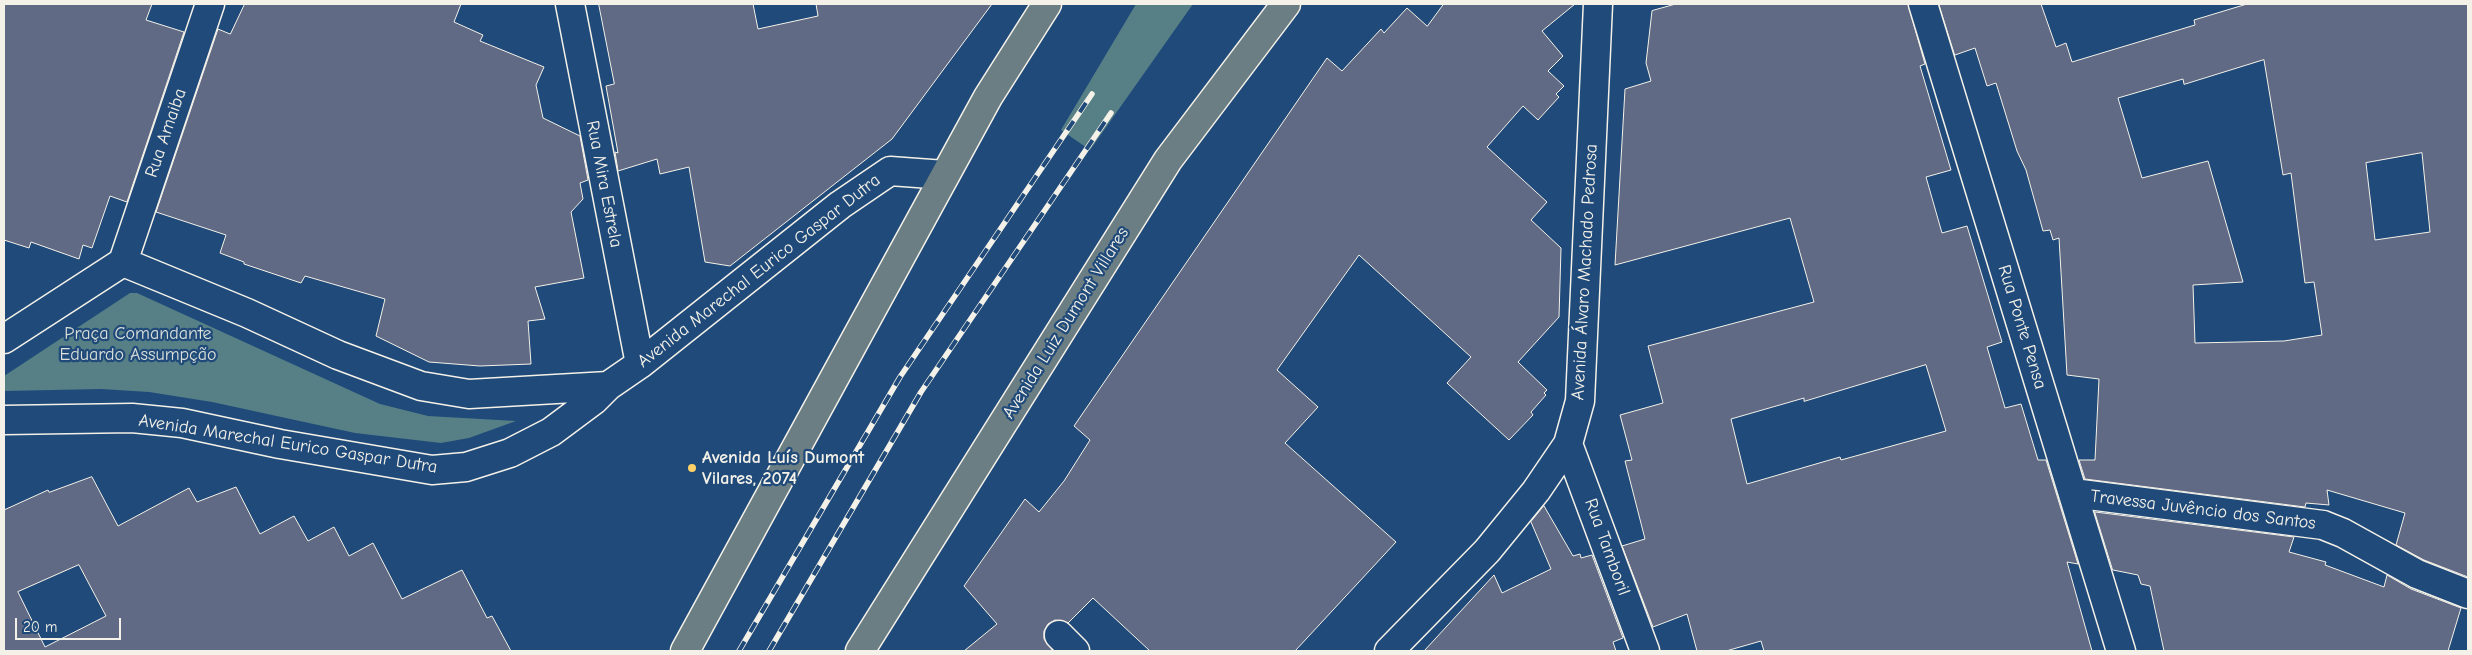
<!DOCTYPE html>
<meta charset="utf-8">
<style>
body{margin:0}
#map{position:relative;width:2472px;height:655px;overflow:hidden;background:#1f4a7a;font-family:"Comic Neue",sans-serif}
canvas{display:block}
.frame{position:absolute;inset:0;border:5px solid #f4f1e8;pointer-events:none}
.scale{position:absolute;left:15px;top:618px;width:106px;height:22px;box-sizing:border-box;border:2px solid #f4f1e8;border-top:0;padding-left:6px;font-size:15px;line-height:18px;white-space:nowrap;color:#f4f1e8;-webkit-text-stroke:4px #1f4a7a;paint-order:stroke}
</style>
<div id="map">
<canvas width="2472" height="655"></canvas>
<div class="frame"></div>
<div class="scale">20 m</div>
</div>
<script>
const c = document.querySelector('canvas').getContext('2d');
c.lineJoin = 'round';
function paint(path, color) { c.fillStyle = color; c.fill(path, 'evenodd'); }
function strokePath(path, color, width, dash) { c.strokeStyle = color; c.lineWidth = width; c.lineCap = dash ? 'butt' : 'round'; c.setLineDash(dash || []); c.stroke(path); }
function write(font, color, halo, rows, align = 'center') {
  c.font = font + ' "Comic Neue",sans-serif'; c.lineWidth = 4.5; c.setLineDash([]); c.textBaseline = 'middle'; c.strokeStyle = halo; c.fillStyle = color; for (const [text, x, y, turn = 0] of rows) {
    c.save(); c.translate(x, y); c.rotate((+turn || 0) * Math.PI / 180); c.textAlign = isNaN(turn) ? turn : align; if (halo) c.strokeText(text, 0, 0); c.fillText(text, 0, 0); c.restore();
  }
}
const green = new Path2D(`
 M 1136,4 L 1193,4 L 1090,150 L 1061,130 Z
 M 130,293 L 137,293 L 380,404 L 428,416 L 516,421 L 469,438 L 441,443 L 355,433 L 212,402 L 149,392 L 101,389 L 4,391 L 4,376 Z`);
const building = new Path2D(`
 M 4,4 L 152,4 L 146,20 L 184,32 L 127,202 L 110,196 L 92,248 L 83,245 L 79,259 L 31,242 L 29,248 L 4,240 Z
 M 245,4 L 461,4 L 454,22 L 483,35 L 480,41 L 544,67 L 536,85 L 543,118 L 580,136 L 588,180 L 580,183 L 583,199 L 571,212 L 584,278 L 535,287 L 545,319 L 528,321 L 531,364 L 480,366 L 429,362 L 376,336 L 385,299 L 305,276 L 301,283 L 244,264 L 244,262 L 220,253 L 226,235 L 156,212 L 218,29 L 230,34 Z
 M 599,4 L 753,4 L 758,29 L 818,16 L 816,4 L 992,4 L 892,139 L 730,266 L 705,262 L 689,167 L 660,174 L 657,159 L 618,171 L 615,152 L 618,153 L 606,86 L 614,84 Z
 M 1444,4 L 1575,4 L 1542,31 L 1563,56 L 1548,71 L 1564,86 L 1556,94 L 1559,97 L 1538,120 L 1523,106 L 1487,147 L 1547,202 L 1531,220 L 1561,248 L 1559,317 L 1518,362 L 1547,390 L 1544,393 L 1546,395 L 1531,412 L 1533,415 L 1509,440 L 1447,383 L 1471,357 L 1359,255 L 1277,370 L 1318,407 L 1285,443 L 1396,542 L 1295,651 L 1150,651 L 1093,598 L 1068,623 L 1055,620 L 1048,624 L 1044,631 L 1044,639 L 1053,651 L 964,651 L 997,624 L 964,586 L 1025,499 L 1039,512 L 1064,481 L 1090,440 L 1074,426 L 1327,58 L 1342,71 L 1381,29 L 1384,33 L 1407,8 L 1427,26 Z
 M 1676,4 L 1908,4 L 1925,64 L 1920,66 L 1951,170 L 1926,177 L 1942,233 L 1967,226 L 2002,342 L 1987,347 L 2005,408 L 2021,404 L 2038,460 L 2046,460 L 2078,564 L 2067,562 L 2092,651 L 1764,651 L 1761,641 L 1726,651 L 1697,651 L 1687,614 L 1653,627 L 1622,546 L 1645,539 L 1625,461 L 1632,460 L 1620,415 L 1663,403 L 1648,346 L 1814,302 L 1790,218 L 1615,265 L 1625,89 L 1651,81 L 1646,63 L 1652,11 ZM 1926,365 L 1946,431 L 1841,460 L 1840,457 L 1747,484 L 1731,419 L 1804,398 L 1804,401 Z
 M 1939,4 L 2041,4 L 2056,47 L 2066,43 L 2072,62 L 2195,25 L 2194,20 L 2247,4 L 2468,4 L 2468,577 L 2424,560 L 2396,545 L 2405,513 L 2327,490 L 2329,505 L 2306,503 L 2305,507 L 2085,479 L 2079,460 L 2095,460 L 2099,379 L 2067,375 L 2059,238 L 2053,240 L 2050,230 L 2043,231 L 2026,170 L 2017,151 L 1996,83 L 1987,86 L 1975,48 L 1955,55 ZM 2264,60 L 2283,175 L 2291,173 L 2305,283 L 2314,282 L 2322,335 L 2284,341 L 2195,343 L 2193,285 L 2243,282 L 2208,161 L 2142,178 L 2118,98 L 2183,79 L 2184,84 ZM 2422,153 L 2430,232 L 2375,240 L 2366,163 Z
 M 92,477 L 118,526 L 189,488 L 197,502 L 236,487 L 260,534 L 294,516 L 308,541 L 334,527 L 349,556 L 373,543 L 402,599 L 462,570 L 487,618 L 492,616 L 511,651 L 4,651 L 4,510 L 48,490 L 49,492 ZM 79,565 L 106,616 L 45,647 L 18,592 Z
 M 1544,506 L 1573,556 L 1580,554 L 1581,558 L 1592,555 L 1623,638 L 1613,642 L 1616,651 L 1424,651 L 1494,575 L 1502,593 L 1551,569 L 1531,522 Z
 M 2095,512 L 2294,537 L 2289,552 L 2326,562 L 2325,565 L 2384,587 L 2387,575 L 2411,589 L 2461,608 L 2448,651 L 2164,651 L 2150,586 L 2141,584 L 2138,575 L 2113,570 Z`);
const minor = new Path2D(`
 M 570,4 L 640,364
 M 1923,4 L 2121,651
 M 123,262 L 247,313 L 338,355 L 421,386 L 469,394 L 608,386 L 640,364 L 840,205 L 890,171 L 945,175
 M 123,262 L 210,4
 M 4,339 L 123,262
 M 4,420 L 132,418 L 182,423 L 280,444 L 432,470 L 466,467 L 510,453 L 551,432 L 594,400 L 608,386
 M 1568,444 L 1645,651
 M 2073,493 L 2323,525 L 2343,533 L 2417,574 L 2468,594
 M 1059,635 L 1075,651
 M 1389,651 L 1487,551 L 1536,491 L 1568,444 L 1580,401 L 1598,4`);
const major = new Path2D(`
 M 685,651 L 988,97 L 1047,4
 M 860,651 L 1168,160 L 1286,4`);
const rail = new Path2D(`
 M 739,651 L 900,377 L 1092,94
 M 769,651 L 921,392 L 1111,113`);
const markers = [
 [692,468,5,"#ffd166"]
];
const streetNames = [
 ["Rua Amaiba",166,133,-71],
 ["Rua Mira Estrela",604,184,79],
 ["Avenida Marechal Eurico Gaspar Dutra",759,271,-38],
 ["Avenida Álvaro Machado Pedrosa",1585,272,-87],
 ["Avenida Luiz Dumont Villares",1066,323,-58],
 ["Rua Ponte Pensa",2022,327,73],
 ["Avenida Marechal Eurico Gaspar Dutra",288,444,9],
 ["Travessa Juvêncio dos Santos",2203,510,7],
 ["Rua Tamboril",1607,547,70]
];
const parkNames = [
 ["Praça Comandante",138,334],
 ["Eduardo Assumpção",138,355]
];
const poiNames = [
 ["Avenida Luís Dumont",702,458],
 ["Vilares, 2074",702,479]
];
paint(green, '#567f86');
paint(building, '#616a84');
strokePath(building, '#f4f1e8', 1);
strokePath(minor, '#f4f1e8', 31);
strokePath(major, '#f4f1e8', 31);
strokePath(minor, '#1f4a7a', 28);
strokePath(major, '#6b7e84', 28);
strokePath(rail, '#f4f1e8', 5.5);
strokePath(rail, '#1f4a7a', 4, [11]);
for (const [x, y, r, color] of markers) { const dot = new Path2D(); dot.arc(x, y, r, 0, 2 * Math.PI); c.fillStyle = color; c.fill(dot); strokePath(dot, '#1f4a7a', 2); }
write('18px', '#f4f1e8', '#1f4a7a', streetNames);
write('18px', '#dce0d9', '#1f4a7a', parkNames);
write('bold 18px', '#f4f1e8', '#1f4a7a', poiNames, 'left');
</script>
